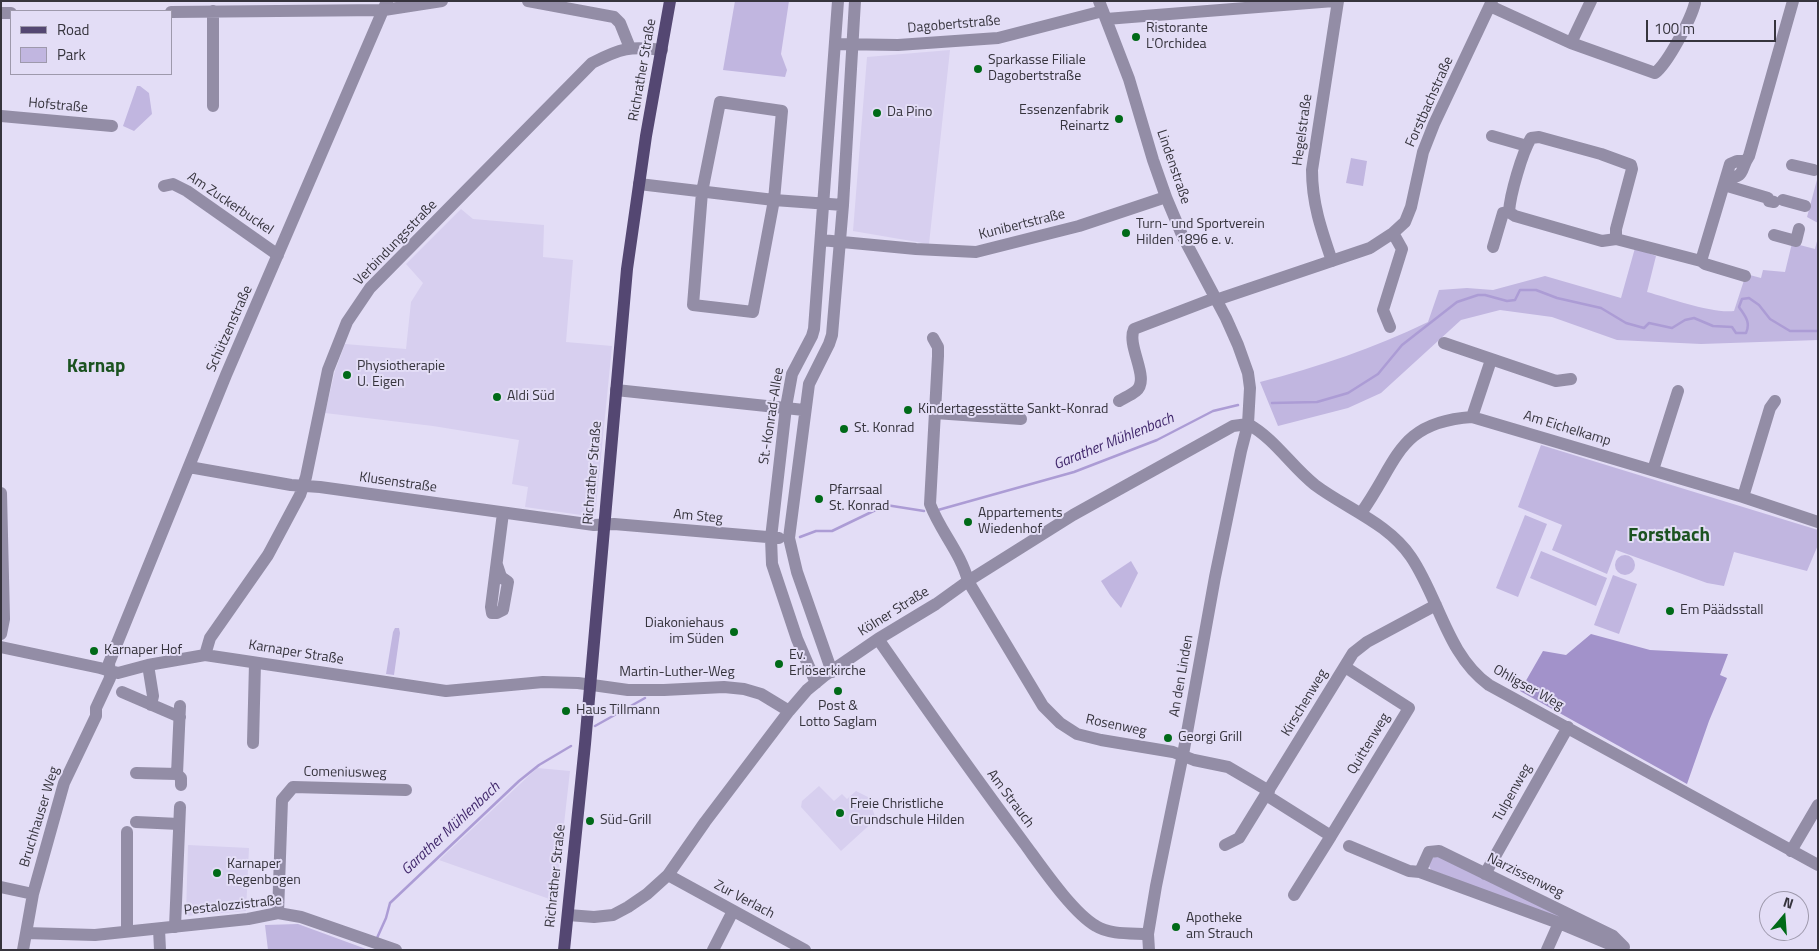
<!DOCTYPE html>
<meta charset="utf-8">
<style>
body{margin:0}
#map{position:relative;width:1819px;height:951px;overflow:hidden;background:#e3ddf6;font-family:"Titillium Web",sans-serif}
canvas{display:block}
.frame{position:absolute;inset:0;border:2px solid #36343d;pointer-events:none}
.legend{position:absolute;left:10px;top:10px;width:162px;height:65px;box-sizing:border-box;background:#e3ddf6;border:1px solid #9e99ac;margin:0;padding:6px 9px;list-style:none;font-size:15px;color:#36343d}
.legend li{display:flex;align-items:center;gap:10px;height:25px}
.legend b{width:25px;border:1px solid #9e99ac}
.north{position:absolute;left:1759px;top:891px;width:50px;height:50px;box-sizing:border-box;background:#e3ddf6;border:1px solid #9e99ac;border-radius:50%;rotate:18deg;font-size:14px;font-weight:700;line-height:20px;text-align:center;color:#36343d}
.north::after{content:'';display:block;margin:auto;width:18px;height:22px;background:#006a18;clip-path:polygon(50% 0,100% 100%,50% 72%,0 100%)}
.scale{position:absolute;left:1646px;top:20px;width:130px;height:22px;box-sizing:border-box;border:2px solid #36343d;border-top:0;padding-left:6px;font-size:15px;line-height:18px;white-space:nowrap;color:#36343d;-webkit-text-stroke:4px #e3ddf6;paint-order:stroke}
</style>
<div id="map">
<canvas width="1819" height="951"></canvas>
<div class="frame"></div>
<ul class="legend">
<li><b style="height:6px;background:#544772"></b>Road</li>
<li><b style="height:14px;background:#c1b6e0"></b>Park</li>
</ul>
<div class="north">N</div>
<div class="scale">100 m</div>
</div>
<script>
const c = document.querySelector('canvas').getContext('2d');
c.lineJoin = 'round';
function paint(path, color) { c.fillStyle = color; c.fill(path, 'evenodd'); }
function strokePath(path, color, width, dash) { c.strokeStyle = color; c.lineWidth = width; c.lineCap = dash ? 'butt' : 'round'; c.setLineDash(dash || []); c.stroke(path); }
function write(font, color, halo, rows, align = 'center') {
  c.font = font + ' "Titillium Web",sans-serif'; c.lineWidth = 4; c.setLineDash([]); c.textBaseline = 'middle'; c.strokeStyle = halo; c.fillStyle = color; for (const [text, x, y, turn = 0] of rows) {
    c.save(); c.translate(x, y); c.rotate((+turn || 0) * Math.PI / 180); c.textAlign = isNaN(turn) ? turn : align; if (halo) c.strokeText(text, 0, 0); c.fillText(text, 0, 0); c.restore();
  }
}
const built = new Path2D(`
 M 950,50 L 929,244 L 853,231 L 867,57 Z
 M 461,209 L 473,219 L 544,225 L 543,257 L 573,260 L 566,342 L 612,346 L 595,517 L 525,507 L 528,487 L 512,484 L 519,440 L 433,426 L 325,413 L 335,371 L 345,344 L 406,349 L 411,302 L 423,283 L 406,264 Z
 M 537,768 L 570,771 L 564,824 L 560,845 L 558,902 L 439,860 Z
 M 819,786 L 834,801 L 842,794 L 847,799 L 856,791 L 868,797 L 876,819 L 841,851 L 801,807 L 802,801 Z
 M 188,845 L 249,848 L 246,911 L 186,916 Z`);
const green = new Path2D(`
 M 735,1 L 789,1 L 781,54 L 787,70 L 785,77 L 723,70 Z
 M 137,86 L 140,86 L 149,93 L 152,114 L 134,131 L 123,126 Z
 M 1351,158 L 1367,161 L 1363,186 L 1346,183 Z
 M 1818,176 L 1818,223 L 1807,217 Z
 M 1818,237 L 1818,340 L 1701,344 L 1617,340 L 1552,317 L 1500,310 L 1461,320 L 1381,393 L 1348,408 L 1278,426 L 1260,382 C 1318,367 1374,348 1428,322 L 1439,290 L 1467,288 L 1493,290 L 1545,276 L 1621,298 L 1635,248 L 1656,256 L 1647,292 C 1669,298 1713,314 1734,311 L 1746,274 L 1761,278 L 1763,270 L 1785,272 L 1792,243 L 1815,249 Z
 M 1541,445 L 1818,530 L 1818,545 L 1807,571 L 1734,552 L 1724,586 L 1707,583 L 1616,550 L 1607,574 L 1552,550 L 1562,525 L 1518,507 Z
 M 1525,515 L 1547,524 L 1518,597 L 1496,588 Z
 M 1541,551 L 1607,578 L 1596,606 L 1530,578 Z
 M1615 565a10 10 0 1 1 20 0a10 10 0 1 1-20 0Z
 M 1131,561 L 1138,573 L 1121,608 L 1110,595 L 1101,581 Z
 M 1613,575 L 1637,584 L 1619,634 L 1594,625 Z
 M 395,628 L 399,628 L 400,633 L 394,675 L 386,674 L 393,632 Z
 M 1437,856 L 1609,938 L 1431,870 L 1429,866 L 1432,858 Z
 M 298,924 L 366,949 L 268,950 L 265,925 Z`);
const forest = new Path2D(`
 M 1591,634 L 1650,650 L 1728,654 L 1720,675 L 1727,678 L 1709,721 L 1687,784 L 1520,691 L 1543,651 L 1566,655 Z`);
const stream = new Path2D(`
 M 1272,403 L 1317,402 L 1348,393 L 1378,374 L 1402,345 L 1457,302 L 1478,295 L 1485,295 L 1507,301 L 1515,300 L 1520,290 L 1536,290 L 1557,298 L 1601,308 L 1626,323 L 1644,328 L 1649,323 L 1672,328 L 1685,320 L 1694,318 L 1713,326 L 1732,327 L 1736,333 L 1746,333 C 1751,322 1745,316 1739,307 L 1742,299 L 1749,298 L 1759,305 L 1770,319 L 1790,331 L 1818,331
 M 938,510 L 1074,472 L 1157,440 L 1213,411 L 1238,405
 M 800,537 L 816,531 L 832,531 L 886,505 L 924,511
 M 595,726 L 645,698
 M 377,938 L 386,918 L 390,903 L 519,781 L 539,765 L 571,746`);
const minor = new Path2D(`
 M 528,1 L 614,17 L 620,23 L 630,48
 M 1099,1 L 1129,79 L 1153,160 L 1166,197 L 1182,235 L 1226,318 L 1238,345 L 1248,373 L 1250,388 L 1248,424 L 1241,451 L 1215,577 L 1184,749 L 1156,886 L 1148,934 L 1149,950
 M 1490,6 L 1571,43 L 1655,73 C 1668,63 1691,19 1695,3
 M 213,11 L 213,106
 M 171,12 L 384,10 L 442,1
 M 1,13 L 11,13
 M 1106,19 L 1334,1
 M 1571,43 L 1591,1
 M 835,44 L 898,45 L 998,38 L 1103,11
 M 720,102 L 782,111 L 774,200 L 753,312 L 693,305 L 702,192 Z
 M 1,116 L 112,126
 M 1492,136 L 1527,146
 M 1792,165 L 1814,170
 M 1726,178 C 1746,178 1740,169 1749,156 L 1793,1
 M 639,184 L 774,200 L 843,205
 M 1724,185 L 1768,198 L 1769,201 L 1774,202
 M 164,186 L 173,184 L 187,191 L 278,255
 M 1783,200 L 1805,206
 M 1774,235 L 1796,241 L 1799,229
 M 1616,239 L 1616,229 L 1632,169 L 1631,165 L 1601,154 L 1539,137 L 1531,138 C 1522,153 1510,195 1509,212 L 1515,216 L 1602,241 L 1616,239 L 1701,261 L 1730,164 L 1737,161 L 1745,161
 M 821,240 L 916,249 L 976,252 L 1079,226 L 1166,197
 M 1493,247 L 1503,213 L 1509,212
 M 1332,261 C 1321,229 1312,203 1312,170 L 1338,1
 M 1701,261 L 1705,264 L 1745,276
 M 1216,300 L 1370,248 L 1393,233 L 1405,222 L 1411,207 L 1423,152 L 1434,124 L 1492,1
 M 1390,327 L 1383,310 L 1402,249 L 1393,233
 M 933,338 L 938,347 L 938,356 L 930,504 C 940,531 961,553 968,581 L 1043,706 L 1060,723 L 1077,734 L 1101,740 L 1173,752 L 1194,760 L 1228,767 L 1269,791
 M 1444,343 L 1556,381 L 1571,379
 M 616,390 L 804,410
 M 1119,401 C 1124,398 1131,395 1136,391 C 1151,379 1126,346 1134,329 L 1215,298
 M 935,413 L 1021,419
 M 1472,417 L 1491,360
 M 1248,424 C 1275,439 1291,466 1315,485 C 1347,509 1388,523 1411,557 C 1439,598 1447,655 1489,685 L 1818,865
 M 189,467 L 291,485 L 320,487 L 594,525 L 614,524 L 779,538
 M 1653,470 L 1678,391
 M 1,493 L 4,619 L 1,634
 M 1743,497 L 1770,408 L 1775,401
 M 1361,513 C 1398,462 1397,422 1472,417 L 1743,497 L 1818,522
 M 497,565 L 501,577 L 508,582 L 503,610 L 497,613 L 492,613 L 491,607 L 503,513
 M 878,639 C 926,708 974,776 1024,843 C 1041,866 1072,912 1096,926 C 1110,935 1132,933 1148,934
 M 1,647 L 100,668 L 118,673 L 148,665 L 205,655 L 446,691 L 543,682 L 578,683 L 628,690 L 664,690 L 724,687 L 744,689 L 761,694 L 789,711
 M 205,655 L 210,638 L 268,555 L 300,495 L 306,477 L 328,370 L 347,322 L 370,288 L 592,63 C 621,48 630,46 662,50
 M 148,665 L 153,696 L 151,705
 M 832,672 L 797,572 L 789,538 L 809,384 L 829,344 L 832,335 L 843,205 L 855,1
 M 816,683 L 797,639 L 772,564 L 771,538 L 786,407 L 792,374 L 812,336 L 814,329 L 838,1
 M 122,692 L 180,717
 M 180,706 L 177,774 L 181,778 L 181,785
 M 253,743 L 255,663
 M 136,773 L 177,774
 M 1266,795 L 1331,836 L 1409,708 L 1345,667
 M 136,822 L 179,824
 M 127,832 L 127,931
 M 1225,845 L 1239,838 L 1353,653 L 1367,642 L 1436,605
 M 1349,846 L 1409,871 L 1420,872 L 1559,923 L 1614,946 L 1624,947 L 1613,936 L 1439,851 L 1429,852 L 1420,872
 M 1791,851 L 1818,805
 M 1485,874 L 1568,727
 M 668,875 L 805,950
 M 1,887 L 33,894
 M 1294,895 L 1331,836
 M 278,913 L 282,800 L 293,787 L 406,790
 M 568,915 L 594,917 L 613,915 L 628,907 L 647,894 L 668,875 L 705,822 L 789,711 L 807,690 L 824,676 L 878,639 L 936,604 L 968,581 L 1073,515 L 1233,426 L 1248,424
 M 175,927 L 180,807
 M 159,929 L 160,950
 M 26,933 L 95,935 L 248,919 L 278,913 L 301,917 L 396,950
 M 23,950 L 33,894 L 64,783 L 96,716 L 96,708 L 110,678 L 109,663 L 226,375 L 387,1
 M 713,950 L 733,911
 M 1547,950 L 1559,923`);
const major = new Path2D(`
 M 564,950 L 585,744 L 627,269 L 646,136 L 670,1`);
const markers = [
 [1136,37,5,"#006a18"],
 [978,69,5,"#006a18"],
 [877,113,5,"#006a18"],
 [1119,119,5,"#006a18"],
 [1126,233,5,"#006a18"],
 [347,375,5,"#006a18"],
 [497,397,5,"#006a18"],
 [908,410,5,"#006a18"],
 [844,429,5,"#006a18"],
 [819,499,5,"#006a18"],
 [968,522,5,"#006a18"],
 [1670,611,5,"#006a18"],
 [734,632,5,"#006a18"],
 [94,651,5,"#006a18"],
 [779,664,5,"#006a18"],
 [838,691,5,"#006a18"],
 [566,711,5,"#006a18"],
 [1168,738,5,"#006a18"],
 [840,813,5,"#006a18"],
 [590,821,5,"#006a18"],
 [217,873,5,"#006a18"],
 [1176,927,5,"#006a18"]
];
const streetNames = [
 ["Dagobertstraße",954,25,-5],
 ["Richrather Straße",643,70,-80],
 ["Forstbachstraße",1430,102,-66],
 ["Hofstraße",58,106,5],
 ["Hegelstraße",1303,130,-82],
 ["Lindenstraße",1173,167,71],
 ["Am Zuckerbuckel",230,204,34],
 ["Kunibertstraße",1022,225,-14],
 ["Verbindungsstraße",396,243,-46],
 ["Schützenstraße",230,329,-66],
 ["St.-Konrad-Allee",772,416,-81],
 ["Am Eichelkamp",1567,429,17],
 ["Richrather Straße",593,473,-85],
 ["Klusenstraße",398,483,8],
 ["Am Steg",698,517,5],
 ["Kölner Straße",894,612,-32],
 ["Karnaper Straße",296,653,9],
 ["Martin-Luther-Weg",677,673],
 ["An den Linden",1182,676,-80],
 ["Ohligser Weg",1528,688,29],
 ["Kirschenweg",1305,703,-59],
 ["Rosenweg",1116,726,12],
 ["Quittenweg",1369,744,-59],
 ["Comeniusweg",345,773,1],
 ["Tulpenweg",1513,793,-61],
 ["Am Strauch",1010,799,53],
 ["Bruchhauser Weg",40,817,-73],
 ["Richrather Straße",556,876,-84],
 ["Narzissenweg",1525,876,26],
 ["Zur Verlach",744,900,28],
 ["Pestalozzistraße",233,906,-6]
];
const poiNames = [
 ["Ristorante",1146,29],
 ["L'Orchidea",1146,45],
 ["Sparkasse Filiale",988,61],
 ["Dagobertstraße",988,77],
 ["Essenzenfabrik",1109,111,"right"],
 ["Reinartz",1109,127,"right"],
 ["Da Pino",887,113],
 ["Turn- und Sportverein",1136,225],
 ["Hilden 1896 e. v.",1136,241],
 ["Physiotherapie",357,367],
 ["U. Eigen",357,383],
 ["Aldi Süd",507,397],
 ["Kindertagesstätte Sankt-Konrad",918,410],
 ["St. Konrad",854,429],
 ["Pfarrsaal",829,491],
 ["St. Konrad",829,507],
 ["Appartements",978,514],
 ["Wiedenhof",978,530],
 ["Em Päädsstall",1680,611],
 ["Diakoniehaus",724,624,"right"],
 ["im Süden",724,640,"right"],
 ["Karnaper Hof",104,651],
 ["Ev.",789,656],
 ["Erlöserkirche",789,672],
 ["Post &",838,707,"center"],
 ["Lotto Saglam",838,723,"center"],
 ["Haus Tillmann",576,711],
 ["Georgi Grill",1178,738],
 ["Freie Christliche",850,805],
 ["Grundschule Hilden",850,821],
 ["Süd-Grill",600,821],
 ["Karnaper",227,865],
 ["Regenbogen",227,881],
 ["Apotheke",1186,919],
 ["am Strauch",1186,935]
];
const waterNames = [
 ["Garather Mühlenbach",1114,442,-22],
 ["Garather Mühlenbach",451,829,-43]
];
const districtNames = [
 ["Karnap",96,367],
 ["Forstbach",1669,536]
];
paint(built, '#d7cfef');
paint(green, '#c1b6e0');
paint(forest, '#a292ca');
strokePath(stream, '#ac9cd5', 2.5);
strokePath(minor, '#938da6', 12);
strokePath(major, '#544772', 12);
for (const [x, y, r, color] of markers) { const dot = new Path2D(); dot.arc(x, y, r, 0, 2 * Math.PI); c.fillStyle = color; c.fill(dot); strokePath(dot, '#e3ddf6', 2); }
write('14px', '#36343d', '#e3ddf6', streetNames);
write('14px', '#36343d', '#e3ddf6', poiNames, 'left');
write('italic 15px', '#42296d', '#e3ddf6', waterNames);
write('bold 19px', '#1b5320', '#e3ddf6', districtNames);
</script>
